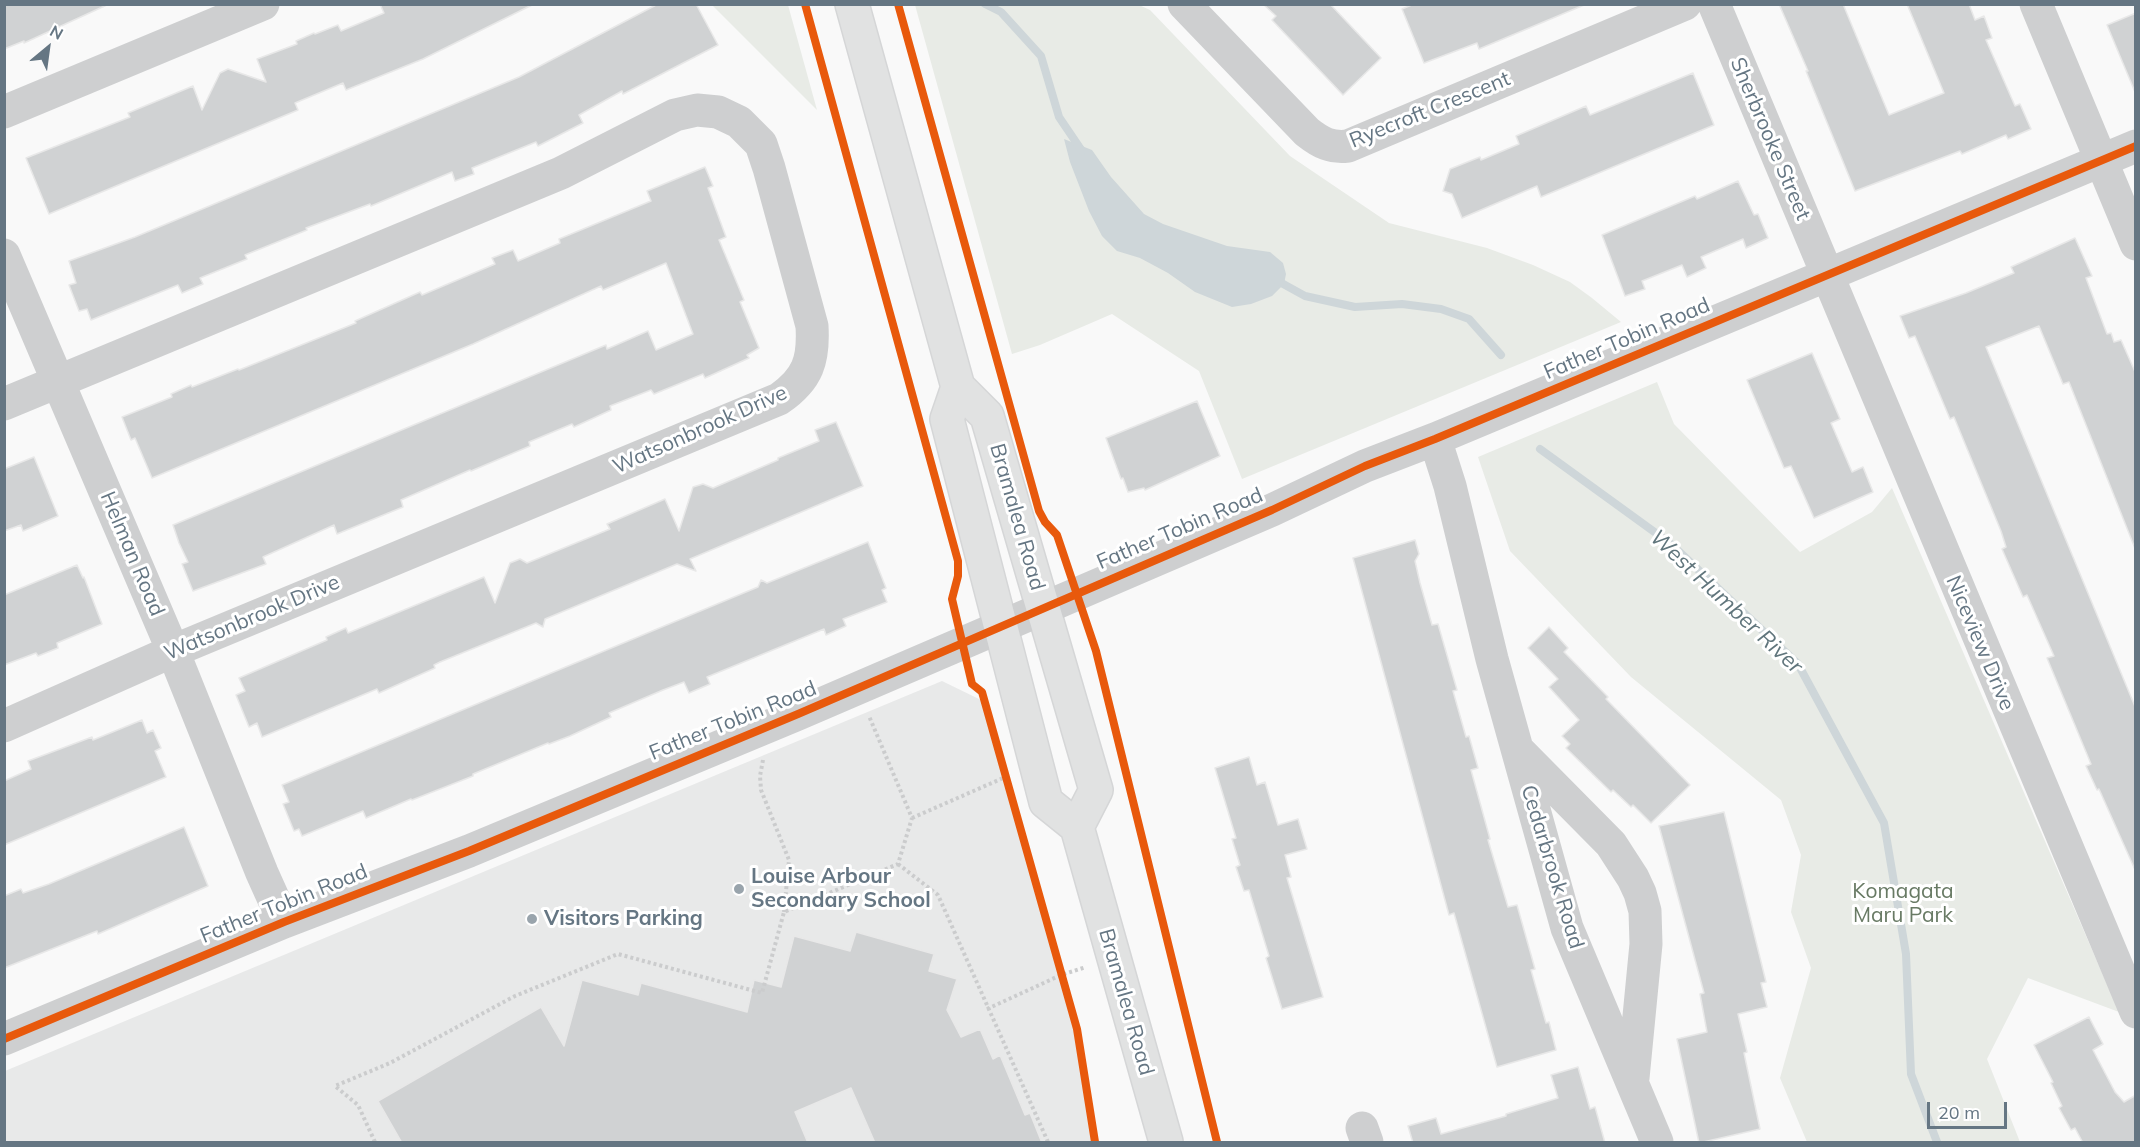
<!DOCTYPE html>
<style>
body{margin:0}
#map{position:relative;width:2140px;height:1147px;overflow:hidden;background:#f9f9f9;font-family:Mulish,sans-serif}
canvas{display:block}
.frame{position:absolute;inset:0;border:6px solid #657683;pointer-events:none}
.north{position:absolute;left:18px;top:18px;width:60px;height:60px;-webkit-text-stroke:4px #fff;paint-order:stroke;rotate:29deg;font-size:16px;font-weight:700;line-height:24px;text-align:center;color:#657683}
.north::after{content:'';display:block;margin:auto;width:21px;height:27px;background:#657683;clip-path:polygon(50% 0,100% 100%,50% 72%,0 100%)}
.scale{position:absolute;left:1927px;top:1102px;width:80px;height:27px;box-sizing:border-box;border:3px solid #657683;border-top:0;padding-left:8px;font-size:18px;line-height:21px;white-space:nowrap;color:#657683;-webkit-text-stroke:4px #fff;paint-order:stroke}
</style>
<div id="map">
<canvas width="2140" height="1147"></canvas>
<div class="frame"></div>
<div class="north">N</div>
<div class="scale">20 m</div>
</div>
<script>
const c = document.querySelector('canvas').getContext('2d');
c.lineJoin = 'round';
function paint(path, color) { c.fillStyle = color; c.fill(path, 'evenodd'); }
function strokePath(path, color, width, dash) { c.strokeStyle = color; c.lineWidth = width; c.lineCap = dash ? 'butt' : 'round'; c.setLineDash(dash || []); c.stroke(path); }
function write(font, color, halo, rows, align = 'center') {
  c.font = font + ' Mulish,sans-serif'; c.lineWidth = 6; c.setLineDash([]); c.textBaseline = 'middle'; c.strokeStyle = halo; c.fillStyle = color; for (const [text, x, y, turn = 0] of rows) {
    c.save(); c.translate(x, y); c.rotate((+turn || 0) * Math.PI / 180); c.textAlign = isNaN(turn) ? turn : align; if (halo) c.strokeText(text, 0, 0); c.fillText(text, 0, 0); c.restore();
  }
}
const built = new Path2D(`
 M 942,681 L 981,700 L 1073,1026 L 1092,1142 L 5,1142 L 5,1071 Z`);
const green = new Path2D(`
 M 712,5 L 788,5 L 817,110 Z
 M 915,5 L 1139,5 L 1150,10 L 1290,156 L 1389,223 L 1487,248 L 1533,265 L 1570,282 L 1592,298 L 1621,322 L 1242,479 L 1199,371 L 1112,314 L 1040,345 L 1012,354 Z
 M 1657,382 L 1674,424 L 1800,552 L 1872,512 L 1892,488 L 2119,1012 L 2028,978 L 1987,1059 L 2020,1142 L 1807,1142 L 1780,1078 L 1811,968 L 1791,912 L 1801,855 L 1781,800 L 1631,677 L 1510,551 L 1478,457 Z`);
const water = new Path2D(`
 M 1064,139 L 1092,150 L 1111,177 L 1144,214 L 1163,224 L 1227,246 L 1270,252 L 1283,263 L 1286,274 L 1284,284 L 1272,296 L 1251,304 L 1232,307 L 1195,292 L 1168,273 L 1140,258 L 1117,251 L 1102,236 L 1089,211 L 1070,162 Z`);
const stream = new Path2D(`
 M 985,4 L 1001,12 L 1041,56 L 1059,117 L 1082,151
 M 1276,280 L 1305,296 L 1355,307 L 1402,304 L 1441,309 L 1469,319 L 1501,355
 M 1540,449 L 1671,544 L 1798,664 L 1884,823 L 1906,954 L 1911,1074 L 1937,1142`);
const building = new Path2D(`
 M 4,4 L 109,4 L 24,43 L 24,41 L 4,49 Z
 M 380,4 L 534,4 L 423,59 L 346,90 L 343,83 L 295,103 L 298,110 L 49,214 L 26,158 L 130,117 L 128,113 L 193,86 L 202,110 L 220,73 L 228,69 L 266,82 L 257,59 L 297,44 L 296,41 L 314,33 L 315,34 L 338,25 L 341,31 L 384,13 Z
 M 658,4 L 696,4 L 718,45 L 623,94 L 622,91 L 579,115 L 583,123 L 538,146 L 536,142 L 472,168 L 474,174 L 455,181 L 452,172 L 371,206 L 370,204 L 306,228 L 307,230 L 245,255 L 247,259 L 200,278 L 203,284 L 182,293 L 178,285 L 91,320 L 87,309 L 79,311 L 69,285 L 76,283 L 69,261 L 135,237 L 519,77 Z
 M 1263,4 L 1330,4 L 1381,58 L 1343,95 L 1272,20 L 1276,16 Z
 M 1414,4 L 1584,4 L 1584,5 L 1479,49 L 1477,43 L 1424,63 L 1402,9 Z
 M 1779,4 L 1843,4 L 1889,115 L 1944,93 L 1907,4 L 1969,4 L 1975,20 L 1984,16 L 1992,38 L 1986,40 L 2015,106 L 2020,104 L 2031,129 L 2008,139 L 2006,135 L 1962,154 L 1960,151 L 1855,191 L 1806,71 L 1808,71 Z
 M 2136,13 L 2136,92 L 2135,92 L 2107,25 Z
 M 1693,73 L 1714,125 L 1541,197 L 1537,186 L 1462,218 L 1452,194 L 1443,191 L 1450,169 L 1480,157 L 1481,160 L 1519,144 L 1516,136 L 1586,106 L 1590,115 Z
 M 705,167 L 713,186 L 708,188 L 726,237 L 719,240 L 744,300 L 740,302 L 759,348 L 747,355 L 749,358 L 705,378 L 703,374 L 654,394 L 651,390 L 610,406 L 611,410 L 574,427 L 572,424 L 529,442 L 530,446 L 471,471 L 470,470 L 401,500 L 403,507 L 337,534 L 334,525 L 263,557 L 266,564 L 193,591 L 182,564 L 188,562 L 179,543 L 173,525 L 606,345 L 607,349 L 648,331 L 656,350 L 693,334 L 666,263 L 603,290 L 601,286 L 473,344 L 152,478 L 135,438 L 131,440 L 122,417 L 172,397 L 171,394 L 191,385 L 192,387 L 238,369 L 239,370 L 356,323 L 355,321 L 420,292 L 422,295 L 495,264 L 492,258 L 513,250 L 518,261 L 560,243 L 559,239 L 651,201 L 647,191 Z
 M 1738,181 L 1754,215 L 1758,214 L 1768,238 L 1746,248 L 1743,239 L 1701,257 L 1706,268 L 1687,277 L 1682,265 L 1642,281 L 1645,289 L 1625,296 L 1602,235 L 1695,196 L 1697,199 Z
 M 2075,238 L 2092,276 L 2086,278 L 2107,334 L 2111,333 L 2114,342 L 2121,340 L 2136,374 L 2136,551 L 2069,382 L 2063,384 L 2039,326 L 1986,347 L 2136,709 L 2136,872 L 2099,789 L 2097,790 L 2086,766 L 2091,764 L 2047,658 L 2054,656 L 2027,595 L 2023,597 L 2002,549 L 2006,547 L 2001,531 L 1954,417 L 1950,419 L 1915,336 L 1909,338 L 1900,316 L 1966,293 L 2014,273 L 2011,267 Z
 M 1812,353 L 1840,419 L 1831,423 L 1852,472 L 1863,467 L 1873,492 L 1814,518 L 1791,466 L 1784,468 L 1747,380 Z
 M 1197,401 L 1220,456 L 1145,490 L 1144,488 L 1128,492 L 1123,478 L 1121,479 L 1106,438 Z
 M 836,422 L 863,486 L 690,559 L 696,571 L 677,564 L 545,619 L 543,627 L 536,623 L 440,662 L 434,665 L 435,668 L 379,693 L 377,689 L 262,737 L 257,723 L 249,727 L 236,695 L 245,691 L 239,678 L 327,640 L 326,637 L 346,628 L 348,633 L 484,577 L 495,603 L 510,563 L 520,559 L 527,563 L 610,529 L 607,524 L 665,499 L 679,531 L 693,487 L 703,484 L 713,488 L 778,460 L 778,458 L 819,441 L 815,430 Z
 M 34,457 L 58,516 L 23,531 L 21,525 L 4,531 L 4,469 Z
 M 1415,540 L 1419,554 L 1415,561 L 1420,583 L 1432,625 L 1438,624 L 1457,690 L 1453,691 L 1466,737 L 1469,736 L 1478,768 L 1471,770 L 1490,839 L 1488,840 L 1508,907 L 1517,905 L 1535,969 L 1531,970 L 1546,1023 L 1549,1022 L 1556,1050 L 1497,1067 L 1454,913 L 1449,915 L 1353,558 Z
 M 868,542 L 886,588 L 882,590 L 887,602 L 843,619 L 846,626 L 826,635 L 824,629 L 707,677 L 710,684 L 689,693 L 684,682 L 663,690 L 609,713 L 611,717 L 570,736 L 549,744 L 548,743 L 473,774 L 473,776 L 412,800 L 411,799 L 366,818 L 363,811 L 302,836 L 299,829 L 294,831 L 283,804 L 289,802 L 282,785 L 758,587 L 761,580 L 767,583 Z
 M 77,565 L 83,578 L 84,577 L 102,624 L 57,643 L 58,648 L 38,656 L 36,653 L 4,665 L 4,595 Z
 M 1549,627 L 1568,648 L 1564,652 L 1608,697 L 1606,699 L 1690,785 L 1651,823 L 1633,805 L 1631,807 L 1613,790 L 1611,792 L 1566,748 L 1570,744 L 1562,736 L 1579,720 L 1549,687 L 1558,679 L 1528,648 Z
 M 142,720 L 147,733 L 153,730 L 161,748 L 155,751 L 166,777 L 4,845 L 4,781 L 31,769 L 28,761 L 92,737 L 93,740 Z
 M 1249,757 L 1257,785 L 1265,782 L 1278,825 L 1298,819 L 1307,849 L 1285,855 L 1291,877 L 1287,878 L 1323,997 L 1282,1009 L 1266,958 L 1269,956 L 1249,890 L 1244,891 L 1236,867 L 1240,865 L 1232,839 L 1236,838 L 1215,768 Z
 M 1724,812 L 1766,982 L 1761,983 L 1767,1007 L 1738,1014 L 1747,1052 L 1744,1053 L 1760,1129 L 1699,1143 L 1677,1039 L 1707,1032 L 1700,994 L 1704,993 L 1659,826 Z
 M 184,827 L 208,886 L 98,934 L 97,931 L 4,968 L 4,896 L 21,889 L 23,893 L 49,884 Z
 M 856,932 L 934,954 L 929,971 L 957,979 L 947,1010 L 961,1037 L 980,1029 L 993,1059 L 1000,1055 L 1025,1115 L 1030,1113 L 1042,1143 L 875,1143 L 851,1088 L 795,1112 L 808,1143 L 402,1143 L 378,1101 L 541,1007 L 564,1046 L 582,980 L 638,995 L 641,983 L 747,1012 L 754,980 L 781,987 L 794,936 L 850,951 Z
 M 2089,1017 L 2103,1044 L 2093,1050 L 2115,1092 L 2124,1102 L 2136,1095 L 2136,1143 L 2083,1143 L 2075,1128 L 2071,1130 L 2059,1108 L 2062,1106 L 2051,1083 L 2053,1082 L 2034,1045 Z
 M 1578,1067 L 1590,1109 L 1595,1107 L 1605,1143 L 1413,1143 L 1408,1126 L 1436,1118 L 1441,1134 L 1506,1116 L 1506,1114 L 1558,1098 L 1551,1075 Z`);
const path = new Path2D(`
 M 763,760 L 760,776 L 761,790 L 789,860 L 784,912
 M 912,818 L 1010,775
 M 898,864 L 938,895 L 1048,1142
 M 987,1009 L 1061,975 L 1086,967
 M 375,1142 L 358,1105 L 335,1086 L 390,1063 L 515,996 L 618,954 L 762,993 L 784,912 L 898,864 L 912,818 L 869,716`);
const minor = new Path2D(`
 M 1184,4 L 1307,132 C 1321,143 1331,148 1348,146 L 1685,4
 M 1714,4 L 2136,1012
 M 2036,4 L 2136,244
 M 4,112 L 263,4
 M 4,255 L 173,651 L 262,873 L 284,922
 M 4,404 L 561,173 L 675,115 L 697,110 L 718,112 L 739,122 L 761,144 L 769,168 L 812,326 C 814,360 808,379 779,399 L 173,651 L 4,726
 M 1435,439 L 1450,486 L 1492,659 L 1567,928 L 1657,1142
 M 1519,751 L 1611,844 L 1633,878 L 1640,893 L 1645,911 L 1646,944 L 1633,1078
 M 4,1039 L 284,922 L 469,851 L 798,714 L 1272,510 L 1365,466 L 1435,439 L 2136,146
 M 1362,1128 L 1367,1142`);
const major = new Path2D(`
 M 852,4 L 958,387 L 987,416 L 1096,790 L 1077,827
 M 958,387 L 947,419 L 1046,802 L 1077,827 L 1166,1142`);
const cycleway = new Path2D(`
 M 805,4 L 958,561 L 958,576 L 952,599 L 972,684 L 982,692 L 1077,1029 L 1095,1142
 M 898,4 L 1039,511 L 1045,522 L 1057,535 L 1096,651 L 1217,1142
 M 4,1039 L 284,922 L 469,851 L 798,714 L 1272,510 L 1365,466 L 1435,439 L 2136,146`);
const markers = [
 [739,889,6,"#99a4ac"],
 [532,919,6,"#99a4ac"]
];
const streetNames = [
 ["Ryecroft Crescent",1430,110,-22],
 ["Sherbrooke Street",1770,139,67],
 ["Father Tobin Road",1627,339,-23],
 ["Watsonbrook Drive",700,430,-24],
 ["Bramalea Road",1017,517,74],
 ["Father Tobin Road",1180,529,-23],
 ["Helman Road",132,554,67],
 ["Watsonbrook Drive",252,618,-23],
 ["Niceview Drive",1980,643,67],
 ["Father Tobin Road",733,721,-22],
 ["Cedarbrook Road",1552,867,73],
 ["Father Tobin Road",284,904,-22],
 ["Bramalea Road",1126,1002,74]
];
const poiNames = [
 ["Louise Arbour",751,877],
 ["Secondary School",751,901],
 ["Visitors Parking",544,919]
];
const parkNames = [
 ["Komagata",1903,892],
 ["Maru Park",1903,916]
];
const waterNames = [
 ["West Humber River",1726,602,43]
];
paint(built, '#e8e9e9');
paint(green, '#e8ebe6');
paint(water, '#ced6d9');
strokePath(stream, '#ced6d9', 8);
paint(building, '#d0d2d3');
strokePath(building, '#e8e8e8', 1.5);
strokePath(major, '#d5d6d7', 36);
strokePath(path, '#cbcccd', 4, [3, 3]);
strokePath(minor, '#cecfd0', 33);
strokePath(major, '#e1e2e2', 33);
strokePath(cycleway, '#e8590c', 8);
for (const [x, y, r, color] of markers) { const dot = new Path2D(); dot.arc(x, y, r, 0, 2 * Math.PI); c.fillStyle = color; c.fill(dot); strokePath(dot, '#fff', 2); }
write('21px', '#657683', '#fff', streetNames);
write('bold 21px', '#657683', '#fff', poiNames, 'left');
write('21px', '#687a64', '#fff', parkNames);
write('italic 22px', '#60757c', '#fff', waterNames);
</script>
